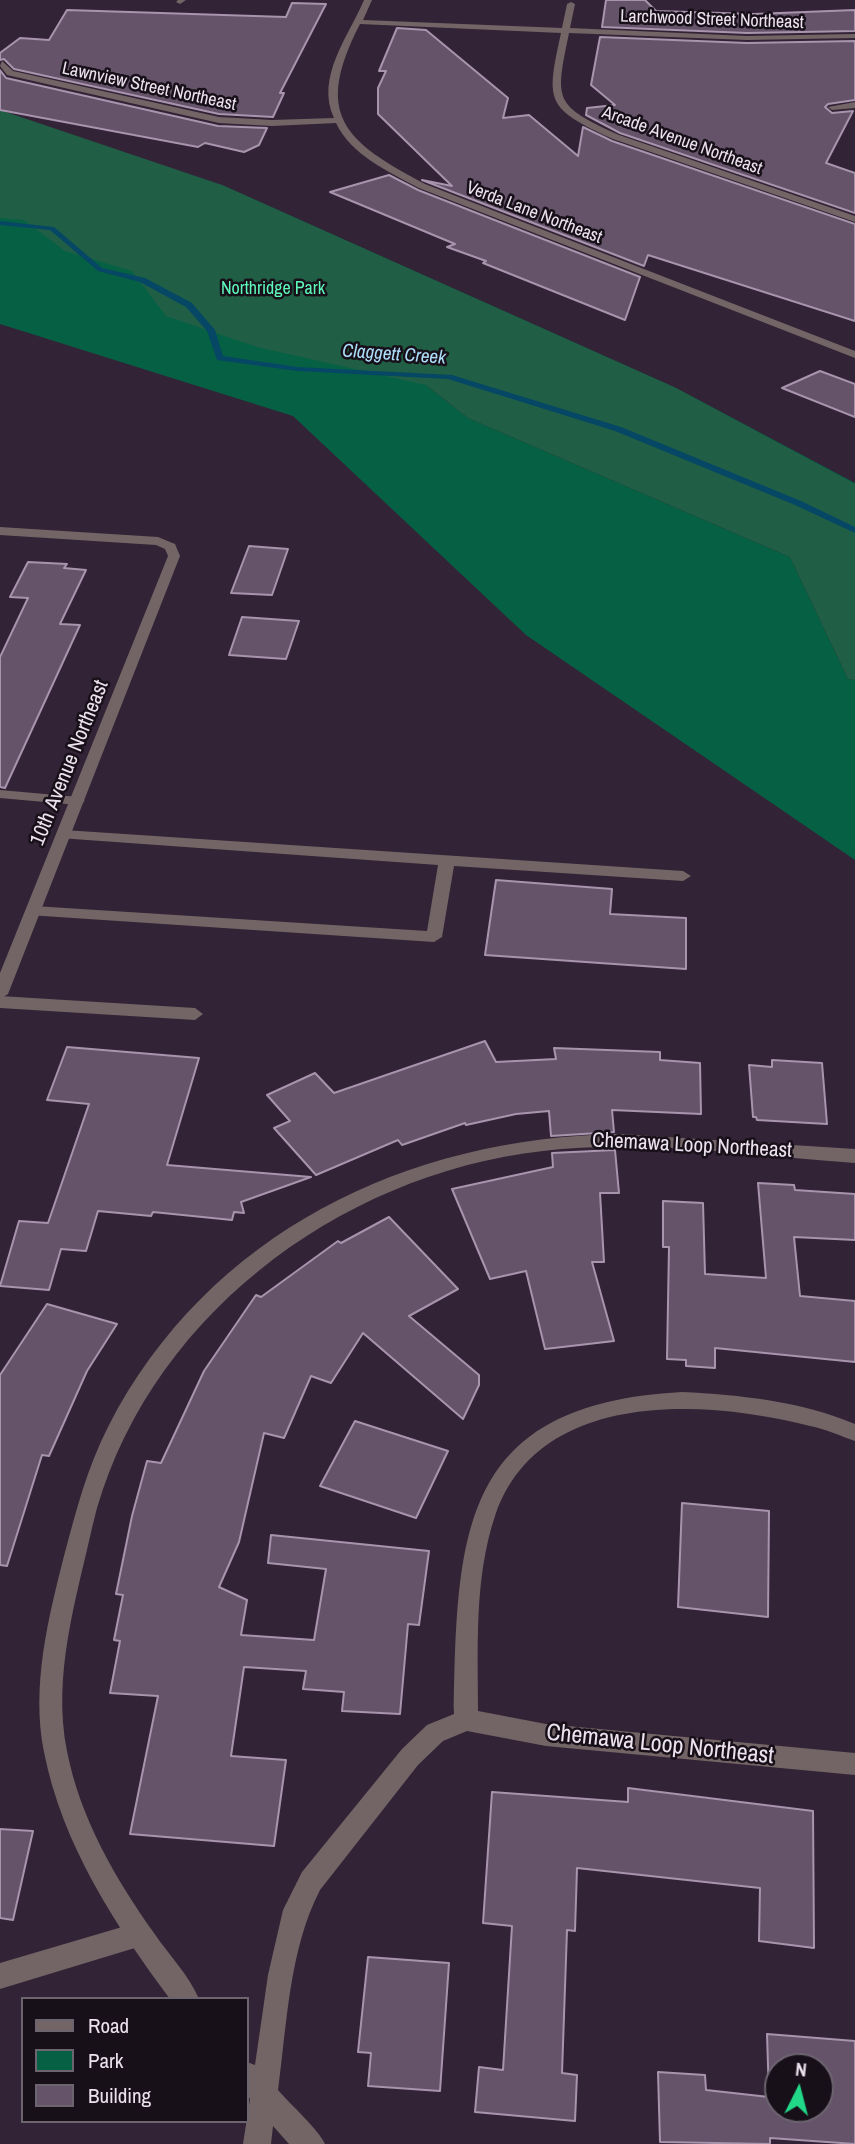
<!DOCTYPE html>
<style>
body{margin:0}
#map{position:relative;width:855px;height:2144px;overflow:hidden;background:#332337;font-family:"Archivo Narrow",sans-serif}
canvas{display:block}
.legend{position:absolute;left:21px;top:1997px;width:228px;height:126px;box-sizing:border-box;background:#171019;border:2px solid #6c646f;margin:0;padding:9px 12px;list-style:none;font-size:21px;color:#ece2ef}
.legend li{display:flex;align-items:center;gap:14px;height:35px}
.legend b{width:35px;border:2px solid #6c646f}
.north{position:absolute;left:764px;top:2053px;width:70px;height:70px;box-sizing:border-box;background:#171019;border:2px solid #6c646f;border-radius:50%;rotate:6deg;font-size:19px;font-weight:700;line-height:28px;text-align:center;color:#ece2ef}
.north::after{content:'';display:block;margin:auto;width:24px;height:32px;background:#20d887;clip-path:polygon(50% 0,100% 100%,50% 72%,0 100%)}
</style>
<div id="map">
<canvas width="855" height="2144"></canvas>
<ul class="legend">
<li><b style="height:9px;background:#736565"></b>Road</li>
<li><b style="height:19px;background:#066144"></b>Park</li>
<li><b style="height:19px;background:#65536a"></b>Building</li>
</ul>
<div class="north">N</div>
</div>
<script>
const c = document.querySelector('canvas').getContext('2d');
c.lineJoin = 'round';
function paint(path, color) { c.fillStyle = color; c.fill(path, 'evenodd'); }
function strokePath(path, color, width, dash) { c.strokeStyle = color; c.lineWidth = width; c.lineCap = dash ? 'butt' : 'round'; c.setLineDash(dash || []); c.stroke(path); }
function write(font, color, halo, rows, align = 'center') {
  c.font = font + ' "Archivo Narrow",sans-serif'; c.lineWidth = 5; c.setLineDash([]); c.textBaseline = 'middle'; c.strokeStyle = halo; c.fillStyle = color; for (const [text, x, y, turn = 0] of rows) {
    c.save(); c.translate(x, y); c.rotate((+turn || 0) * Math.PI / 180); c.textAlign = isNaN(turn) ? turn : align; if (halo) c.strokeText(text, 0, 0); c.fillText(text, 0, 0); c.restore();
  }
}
const green = new Path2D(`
 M 0,128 L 222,185 L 676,388 L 855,483 L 855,530 L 618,429 L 378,374 L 426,385 L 468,418 L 790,557 L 848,679 L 855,680 L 855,860 L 526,635 L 293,416 L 0,324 Z`);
const forest = new Path2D(`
 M 0,110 L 222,185 L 676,388 L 855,484 L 855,680 L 848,679 L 790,557 L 468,418 L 426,385 L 257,347 L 166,316 L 132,271 L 65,251 L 24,220 L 0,218 Z`);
const stream = new Path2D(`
 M 0,221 L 54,227 L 102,268 L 145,278 L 192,303 L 215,330 L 223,356 L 297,367 L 452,375 L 621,427 L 801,501 L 855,527 L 855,533 L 795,505 L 615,431 L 448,379 L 297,371 L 217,360 L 207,331 L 186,307 L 140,282 L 98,271 L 50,230 L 0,225 Z`);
const building = new Path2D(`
 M 606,0 L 645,0 L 656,11 L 754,14 L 855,10 L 855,31 L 747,33 L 602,27 Z
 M 292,3 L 326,4 L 280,93 L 284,93 L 273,117 L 219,114 L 14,69 L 4,59 L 0,60 L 0,53 L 20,38 L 49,40 L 67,10 L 286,17 Z
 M 397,28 L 426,30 L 508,98 L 503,118 L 529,115 L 578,156 L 583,127 L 612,141 L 855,224 L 855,321 L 648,255 L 644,266 L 422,180 L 452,186 L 378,114 L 378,88 L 386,71 L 379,71 Z
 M 600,37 L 747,43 L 855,41 L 855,100 L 828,104 L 825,107 L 832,113 L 853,111 L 826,163 L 855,173 L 855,213 L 620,133 L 586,115 L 587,108 L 615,105 L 591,85 Z
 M 0,70 L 6,78 L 218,126 L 267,128 L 259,145 L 244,152 L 205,143 L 198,147 L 0,110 Z
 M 389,175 L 418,190 L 640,277 L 625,320 L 483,263 L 486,261 L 447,247 L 455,244 L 330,192 Z
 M 820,371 L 855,384 L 855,417 L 782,388 Z
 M 249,546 L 288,549 L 272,595 L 231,593 Z
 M 28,562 L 67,564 L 64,568 L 86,570 L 60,624 L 80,625 L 5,788 L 0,787 L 0,657 L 28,598 L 10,597 Z
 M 242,617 L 299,621 L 286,659 L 229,655 Z
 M 496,880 L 612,889 L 610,914 L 686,918 L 686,969 L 485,955 Z
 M 485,1041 L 496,1062 L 556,1059 L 554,1048 L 660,1052 L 660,1060 L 700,1063 L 701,1114 L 612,1110 L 614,1132 L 551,1136 L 549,1111 L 516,1114 L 466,1125 L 465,1123 L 402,1145 L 398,1140 L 316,1175 L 274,1128 L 290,1121 L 267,1095 L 315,1073 L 334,1093 Z
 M 67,1047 L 199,1058 L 167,1165 L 311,1177 L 241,1202 L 244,1213 L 234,1212 L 232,1220 L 153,1212 L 151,1216 L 98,1211 L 86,1251 L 61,1249 L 49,1290 L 0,1286 L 19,1221 L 48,1223 L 89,1104 L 47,1100 Z
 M 772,1060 L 822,1063 L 827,1124 L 757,1120 L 756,1117 L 753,1117 L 749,1065 L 772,1067 Z
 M 615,1150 L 619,1193 L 600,1193 L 604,1262 L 592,1262 L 614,1341 L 545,1349 L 526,1271 L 490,1279 L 452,1189 L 553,1167 L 552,1153 Z
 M 758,1183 L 794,1185 L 795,1190 L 855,1194 L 855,1240 L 794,1237 L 800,1296 L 855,1301 L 855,1362 L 715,1348 L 715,1368 L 686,1366 L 686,1360 L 667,1359 L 669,1247 L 663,1247 L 663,1201 L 703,1203 L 705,1274 L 766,1278 Z
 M 389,1217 L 458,1289 L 409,1316 L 479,1375 L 479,1385 L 463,1419 L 363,1333 L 331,1383 L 311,1376 L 284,1438 L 264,1433 L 239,1542 L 219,1587 L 247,1600 L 241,1635 L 314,1640 L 326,1569 L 268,1563 L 271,1535 L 429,1551 L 419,1625 L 408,1624 L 400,1714 L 342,1711 L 344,1692 L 303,1689 L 306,1671 L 244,1667 L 231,1756 L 286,1760 L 274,1846 L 130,1834 L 158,1696 L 110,1693 L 120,1641 L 114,1640 L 123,1595 L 116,1594 L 132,1516 L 147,1461 L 161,1463 L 204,1371 L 256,1295 L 261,1297 L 338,1241 L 341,1243 Z
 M 47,1304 L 117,1324 L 87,1371 L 49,1456 L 42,1455 L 7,1566 L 0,1565 L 0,1375 Z
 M 355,1421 L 448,1451 L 416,1518 L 320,1486 Z
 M 682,1503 L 769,1511 L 768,1617 L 678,1607 Z
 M 628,1788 L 813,1811 L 814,1948 L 759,1941 L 760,1888 L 577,1868 L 575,1931 L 567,1930 L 562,2073 L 577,2075 L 575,2121 L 475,2112 L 479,2067 L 503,2070 L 512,1926 L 483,1923 L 492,1792 L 628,1802 Z
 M 0,1829 L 33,1831 L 13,1920 L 0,1918 Z
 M 368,1957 L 449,1963 L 440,2091 L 368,2086 L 371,2053 L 358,2052 Z
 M 767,2034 L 855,2041 L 855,2144 L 770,2138 L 770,2144 L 660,2142 L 658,2072 L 705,2075 L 706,2090 L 769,2097 ZM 778,2067 L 820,2067 L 820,2109 L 778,2109 Z`);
const service = new Path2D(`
 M 178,0 L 186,0 L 180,4 L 176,2 Z
 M 0,790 L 78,797 L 85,801 L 78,805 L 0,798 Z
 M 64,830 L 683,871 L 691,876 L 683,881 L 454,866 L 442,937 L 434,942 L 28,915 L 26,911 L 34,906 L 427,931 L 438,865 L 59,838 L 56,835 L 59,832 Z
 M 0,996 L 195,1008 L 203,1014 L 195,1020 L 0,1008 Z
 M 139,1922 L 148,1926 L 152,1935 L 148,1944 L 0,1989 L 0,1963 Z`);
const minor = new Path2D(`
 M 364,0 L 372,0 L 363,20 L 562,28 L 567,4 L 571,2 L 575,4 L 570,28 L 747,36 L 855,34 L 855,38 L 747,40 L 569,33 C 555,101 553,105 619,135 L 855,216 L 855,222 L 613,139 C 545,108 546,102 561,33 L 360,24 C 313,115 344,141 425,184 L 855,351 L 855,358 L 419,188 C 389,172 351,155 336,123 L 272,126 L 219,123 L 7,75 L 0,66 L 2,61 L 13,71 L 219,117 L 272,120 L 334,118 C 315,77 349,36 364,0 Z
 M 855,102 L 855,108 L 832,110 L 828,107 Z
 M 0,527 L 158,537 L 175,544 L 180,556 L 8,994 L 0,999 L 0,973 L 168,556 L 165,549 L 156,545 L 0,535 Z
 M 620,1134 L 855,1149 L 855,1163 C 754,1156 643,1139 543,1151 C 337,1174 141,1322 92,1528 C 76,1600 52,1676 67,1751 C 80,1818 115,1878 154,1933 C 168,1954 189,1975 199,1999 L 170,1999 C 115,1925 62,1844 44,1752 C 31,1687 48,1619 64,1556 C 76,1511 87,1468 108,1427 C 208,1232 408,1137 620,1134 Z
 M 682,1392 C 740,1395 801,1401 855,1424 L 855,1441 C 840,1436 826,1429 810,1426 C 704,1399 538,1389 495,1516 C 474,1579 478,1647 478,1711 L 546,1724 L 855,1753 L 855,1775 L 546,1746 L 467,1731 L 443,1741 L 418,1765 L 320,1890 C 289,1950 287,2024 278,2090 C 290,2104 319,2130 325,2144 L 289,2144 L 273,2126 L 271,2144 L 243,2144 L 250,2099 L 247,2095 L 247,2062 L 255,2065 L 268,1975 L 283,1910 L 302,1872 L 402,1749 L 427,1725 L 454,1714 C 457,1530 461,1404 682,1392 Z`);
const farStreetnames = [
 ["Larchwood Street Northeast",712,20,2],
 ["Lawnview Street Northeast",149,87,12],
 ["Arcade Avenue Northeast",682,141,20],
 ["Verda Lane Northeast",534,213,21]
];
const farParknames = [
 ["Northridge Park",273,289]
];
const farWaternames = [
 ["Claggett Creek",394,355,4]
];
const streetNames = [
 ["10th Avenue Northeast",70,763,-68],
 ["Chemawa Loop Northeast",692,1146,3]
];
const nearStreetnames = [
 ["Chemawa Loop Northeast",660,1745,6]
];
paint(green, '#066144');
paint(forest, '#205f46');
paint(stream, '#054764');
paint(building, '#65536a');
strokePath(building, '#a894ad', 2);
paint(service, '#736565');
paint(minor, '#736565');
write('18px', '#ece2ef', '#171019', farStreetnames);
write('18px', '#5efabc', '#171019', farParknames);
write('italic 19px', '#aeddfa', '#171019', farWaternames);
write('21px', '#ece2ef', '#171019', streetNames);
write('24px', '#ece2ef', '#171019', nearStreetnames);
</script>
